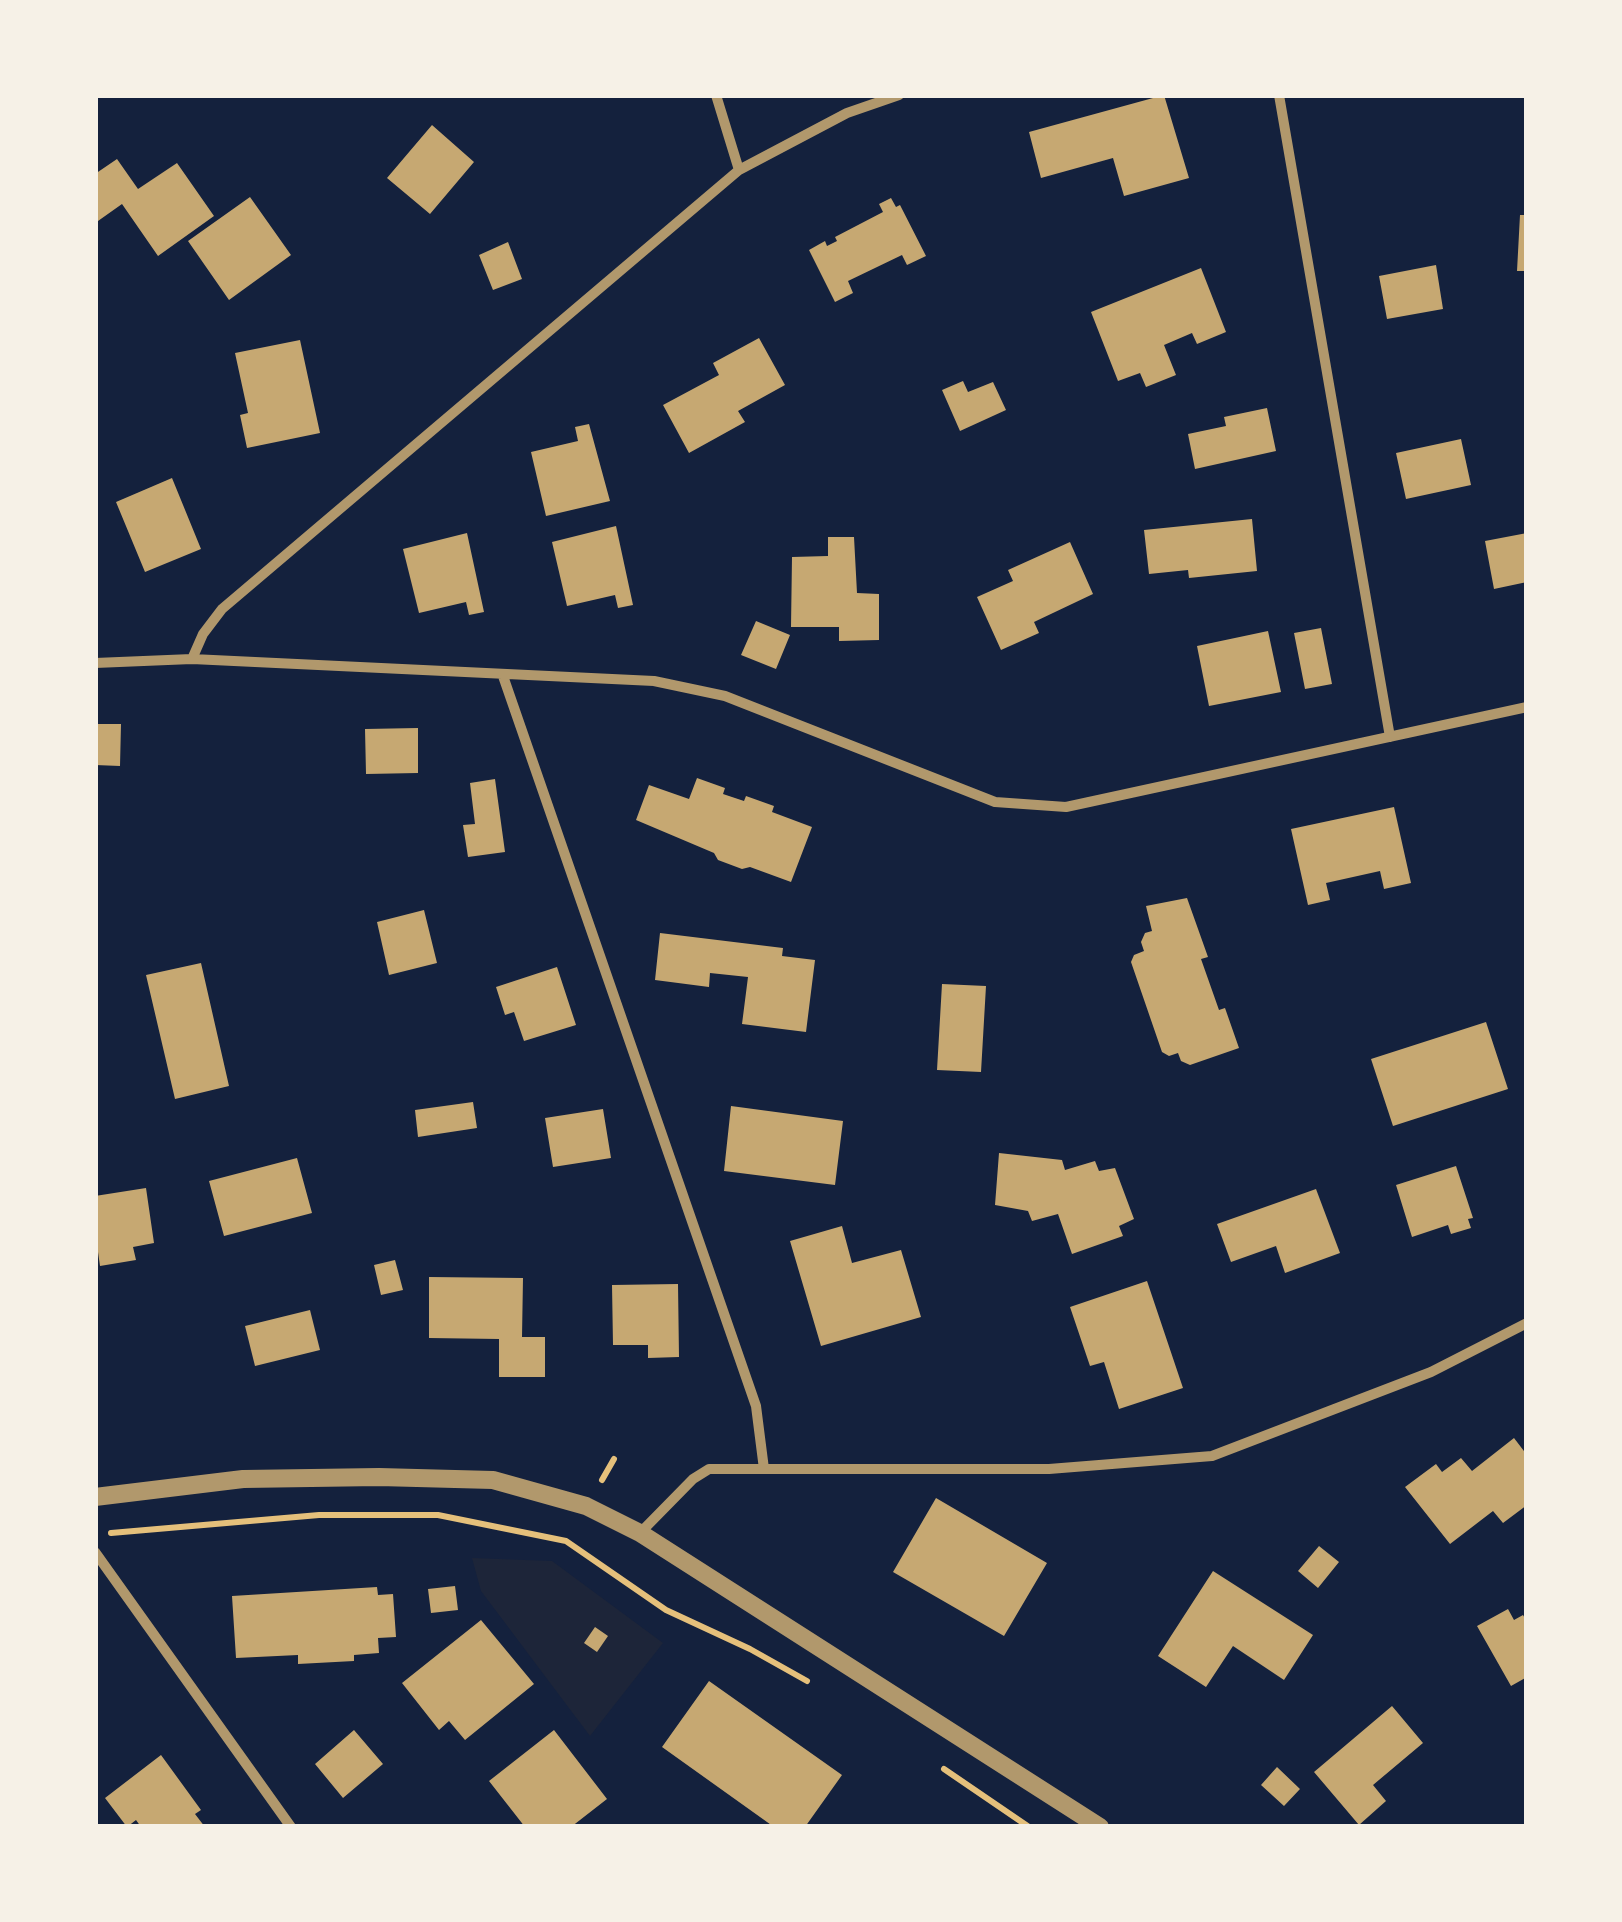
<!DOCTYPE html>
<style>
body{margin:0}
#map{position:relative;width:1622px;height:1922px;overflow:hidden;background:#14213d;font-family:Poppins,sans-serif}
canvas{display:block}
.frame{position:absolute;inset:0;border:98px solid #f6f1e7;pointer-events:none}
</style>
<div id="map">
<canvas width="1622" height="1922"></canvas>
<div class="frame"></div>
</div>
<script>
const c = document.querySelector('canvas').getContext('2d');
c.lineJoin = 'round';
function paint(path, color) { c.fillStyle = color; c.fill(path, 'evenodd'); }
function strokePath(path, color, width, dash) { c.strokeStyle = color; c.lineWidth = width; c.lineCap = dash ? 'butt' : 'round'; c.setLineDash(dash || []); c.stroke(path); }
const green = new Path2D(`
 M 472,1558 L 552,1561 L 663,1643 L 590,1736 L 481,1591 Z`);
const building = new Path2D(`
 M 1164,95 L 1189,178 L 1124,196 L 1113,158 L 1041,178 L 1029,132 Z
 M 432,125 L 474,162 L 430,214 L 387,178 Z
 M 117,159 L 138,189 L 177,163 L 214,216 L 158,256 L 122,204 L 98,221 L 95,217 L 95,174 Z
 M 250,197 L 291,255 L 229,300 L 188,241 Z
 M 891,198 L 896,207 L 900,205 L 926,256 L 907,265 L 902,255 L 848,281 L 853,293 L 835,302 L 809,250 L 825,241 L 827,246 L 837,241 L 835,237 L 883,212 L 879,204 Z
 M 1520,215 L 1527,215 L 1527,271 L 1517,271 Z
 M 508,242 L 522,279 L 493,290 L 479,255 Z
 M 1436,265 L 1443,309 L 1387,319 L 1379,276 Z
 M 1201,268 L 1226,332 L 1197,344 L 1192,333 L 1164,345 L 1176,375 L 1146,387 L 1140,373 L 1118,381 L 1091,312 Z
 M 759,338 L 785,385 L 738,411 L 745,422 L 689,453 L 663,405 L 719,375 L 713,363 Z
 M 300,340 L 320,433 L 247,448 L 240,415 L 248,413 L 235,353 Z
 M 963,381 L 968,392 L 993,382 L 1006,410 L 960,431 L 942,390 Z
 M 1267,408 L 1276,451 L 1195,469 L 1188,434 L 1226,426 L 1224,417 Z
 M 589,424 L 610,501 L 546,516 L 531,452 L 578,441 L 575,427 Z
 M 1461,439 L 1471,485 L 1406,499 L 1396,453 Z
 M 172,478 L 201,549 L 145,572 L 116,502 Z
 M 1252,519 L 1257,571 L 1189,578 L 1188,570 L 1149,574 L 1144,530 Z
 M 616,526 L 633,605 L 618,608 L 615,595 L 567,606 L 552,542 Z
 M 467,533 L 484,612 L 469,615 L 466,602 L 419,613 L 403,549 Z
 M 1527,533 L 1527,582 L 1494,589 L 1485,541 Z
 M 828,537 L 854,537 L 857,593 L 879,594 L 879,640 L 839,641 L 839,627 L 791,627 L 792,557 L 828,556 Z
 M 1070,542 L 1093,594 L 1034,622 L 1039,633 L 1001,650 L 977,597 L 1013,581 L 1008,570 Z
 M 756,621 L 790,635 L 776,669 L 741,655 Z
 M 1321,628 L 1332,684 L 1305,689 L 1294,633 Z
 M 1268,631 L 1281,692 L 1209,706 L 1197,646 Z
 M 95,724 L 121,724 L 120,766 L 95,765 Z
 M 418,728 L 418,773 L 366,774 L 365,729 Z
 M 697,778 L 725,788 L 723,794 L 744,801 L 746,796 L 774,806 L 772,812 L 812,827 L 791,882 L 750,867 L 742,869 L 718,860 L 714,853 L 636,820 L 649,785 L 689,799 Z
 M 495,779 L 505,852 L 468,857 L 463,825 L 475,824 L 470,783 Z
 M 1394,807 L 1411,883 L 1384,889 L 1380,871 L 1326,883 L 1330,900 L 1308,905 L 1291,829 Z
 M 1187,898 L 1208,957 L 1201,959 L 1219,1010 L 1225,1008 L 1239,1048 L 1190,1065 L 1181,1061 L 1178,1053 L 1169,1056 L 1162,1052 L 1131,962 L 1134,955 L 1144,951 L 1141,942 L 1145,933 L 1152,931 L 1146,906 Z
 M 424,910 L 437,963 L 389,975 L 377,922 Z
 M 660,933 L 783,948 L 782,956 L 815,960 L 806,1032 L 742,1024 L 748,977 L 710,973 L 709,987 L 655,980 Z
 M 201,963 L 229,1086 L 175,1099 L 146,975 Z
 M 557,967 L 576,1025 L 524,1041 L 514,1012 L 505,1015 L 496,987 Z
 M 942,984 L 986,986 L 981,1072 L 937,1070 Z
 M 1486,1022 L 1508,1089 L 1393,1126 L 1371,1059 Z
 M 473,1102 L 477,1128 L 418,1137 L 415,1110 Z
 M 731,1106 L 843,1121 L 835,1185 L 724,1171 Z
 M 603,1109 L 611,1158 L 553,1167 L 545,1118 Z
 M 999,1153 L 1062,1160 L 1065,1170 L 1095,1161 L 1099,1171 L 1115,1168 L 1134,1219 L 1119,1226 L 1123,1236 L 1072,1254 L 1058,1214 L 1032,1221 L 1028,1211 L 995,1205 Z
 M 297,1158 L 312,1213 L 224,1236 L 209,1181 Z
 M 1456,1166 L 1473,1218 L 1468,1219 L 1471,1228 L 1451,1234 L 1448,1225 L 1412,1237 L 1396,1185 Z
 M 146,1188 L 154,1243 L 133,1247 L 136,1260 L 100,1266 L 98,1252 L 95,1252 L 95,1196 Z
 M 1316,1189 L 1340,1253 L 1285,1273 L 1276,1246 L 1231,1262 L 1217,1224 Z
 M 842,1226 L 852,1263 L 901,1250 L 921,1317 L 821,1346 L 790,1241 Z
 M 395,1260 L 403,1290 L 381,1295 L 374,1265 Z
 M 429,1277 L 523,1278 L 522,1337 L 545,1337 L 545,1377 L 499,1377 L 499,1339 L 429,1338 Z
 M 1147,1281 L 1183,1388 L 1119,1409 L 1104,1362 L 1090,1366 L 1070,1307 Z
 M 678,1284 L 679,1357 L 648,1358 L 648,1345 L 613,1345 L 612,1285 Z
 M 310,1310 L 320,1350 L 255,1366 L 245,1326 Z
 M 1514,1438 L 1527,1455 L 1527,1505 L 1503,1523 L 1493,1511 L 1450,1544 L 1405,1487 L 1436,1464 L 1442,1472 L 1461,1458 L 1472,1471 Z
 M 936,1498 L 1047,1563 L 1004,1636 L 893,1572 Z
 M 1319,1546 L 1339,1562 L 1318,1588 L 1298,1571 Z
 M 1213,1571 L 1313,1635 L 1284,1680 L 1233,1646 L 1206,1687 L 1158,1656 Z
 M 455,1586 L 458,1610 L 431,1613 L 428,1589 Z
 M 377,1587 L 378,1595 L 393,1594 L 396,1637 L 378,1638 L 379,1653 L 354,1655 L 354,1661 L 298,1664 L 298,1655 L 236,1658 L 232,1596 Z
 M 1508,1609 L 1514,1620 L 1523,1615 L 1527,1622 L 1527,1677 L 1511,1686 L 1477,1626 Z
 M 481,1620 L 534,1684 L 465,1740 L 449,1721 L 439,1730 L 402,1683 Z
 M 595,1627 L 608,1636 L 597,1652 L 584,1643 Z
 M 709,1681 L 842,1775 L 805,1827 L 774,1827 L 662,1747 Z
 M 1392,1706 L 1423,1743 L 1373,1785 L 1386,1801 L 1359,1825 L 1314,1772 Z
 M 354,1730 L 383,1764 L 343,1798 L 315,1764 Z
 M 554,1730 L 607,1799 L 571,1827 L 525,1827 L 489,1781 Z
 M 161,1755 L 201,1810 L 195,1814 L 205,1827 L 141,1827 L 136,1820 L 127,1827 L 105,1798 Z
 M 1277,1767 L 1300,1789 L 1284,1806 L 1261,1785 Z`);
const path = new Path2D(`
 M 602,1480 L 614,1459
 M 111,1533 L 319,1515 L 438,1515 L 566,1541 L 666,1610 L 750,1649 L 807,1681
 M 944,1769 L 1029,1827`);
const minor = new Path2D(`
 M 716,95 L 739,170
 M 1279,95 L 1390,737
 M 192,659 L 654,681 L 725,696 L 995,802 L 1066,807 L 1527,707
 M 95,663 L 192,659 L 203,634 L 222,609 L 739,170 L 847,113 L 899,95
 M 503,676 L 756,1406 L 764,1469
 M 640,1533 L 693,1479 L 709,1469 L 1049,1469 L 1212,1456 L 1431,1372 L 1527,1323
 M 95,1552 L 291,1827`);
const tertiary = new Path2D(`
 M 95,1497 L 243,1479 L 379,1477 L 493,1480 L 586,1506 L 640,1533 L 1100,1827`);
paint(green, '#1d2539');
paint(building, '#c6a872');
strokePath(path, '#e5c07b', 6);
strokePath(minor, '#b1986c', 10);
strokePath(tertiary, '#b1986c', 18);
</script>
